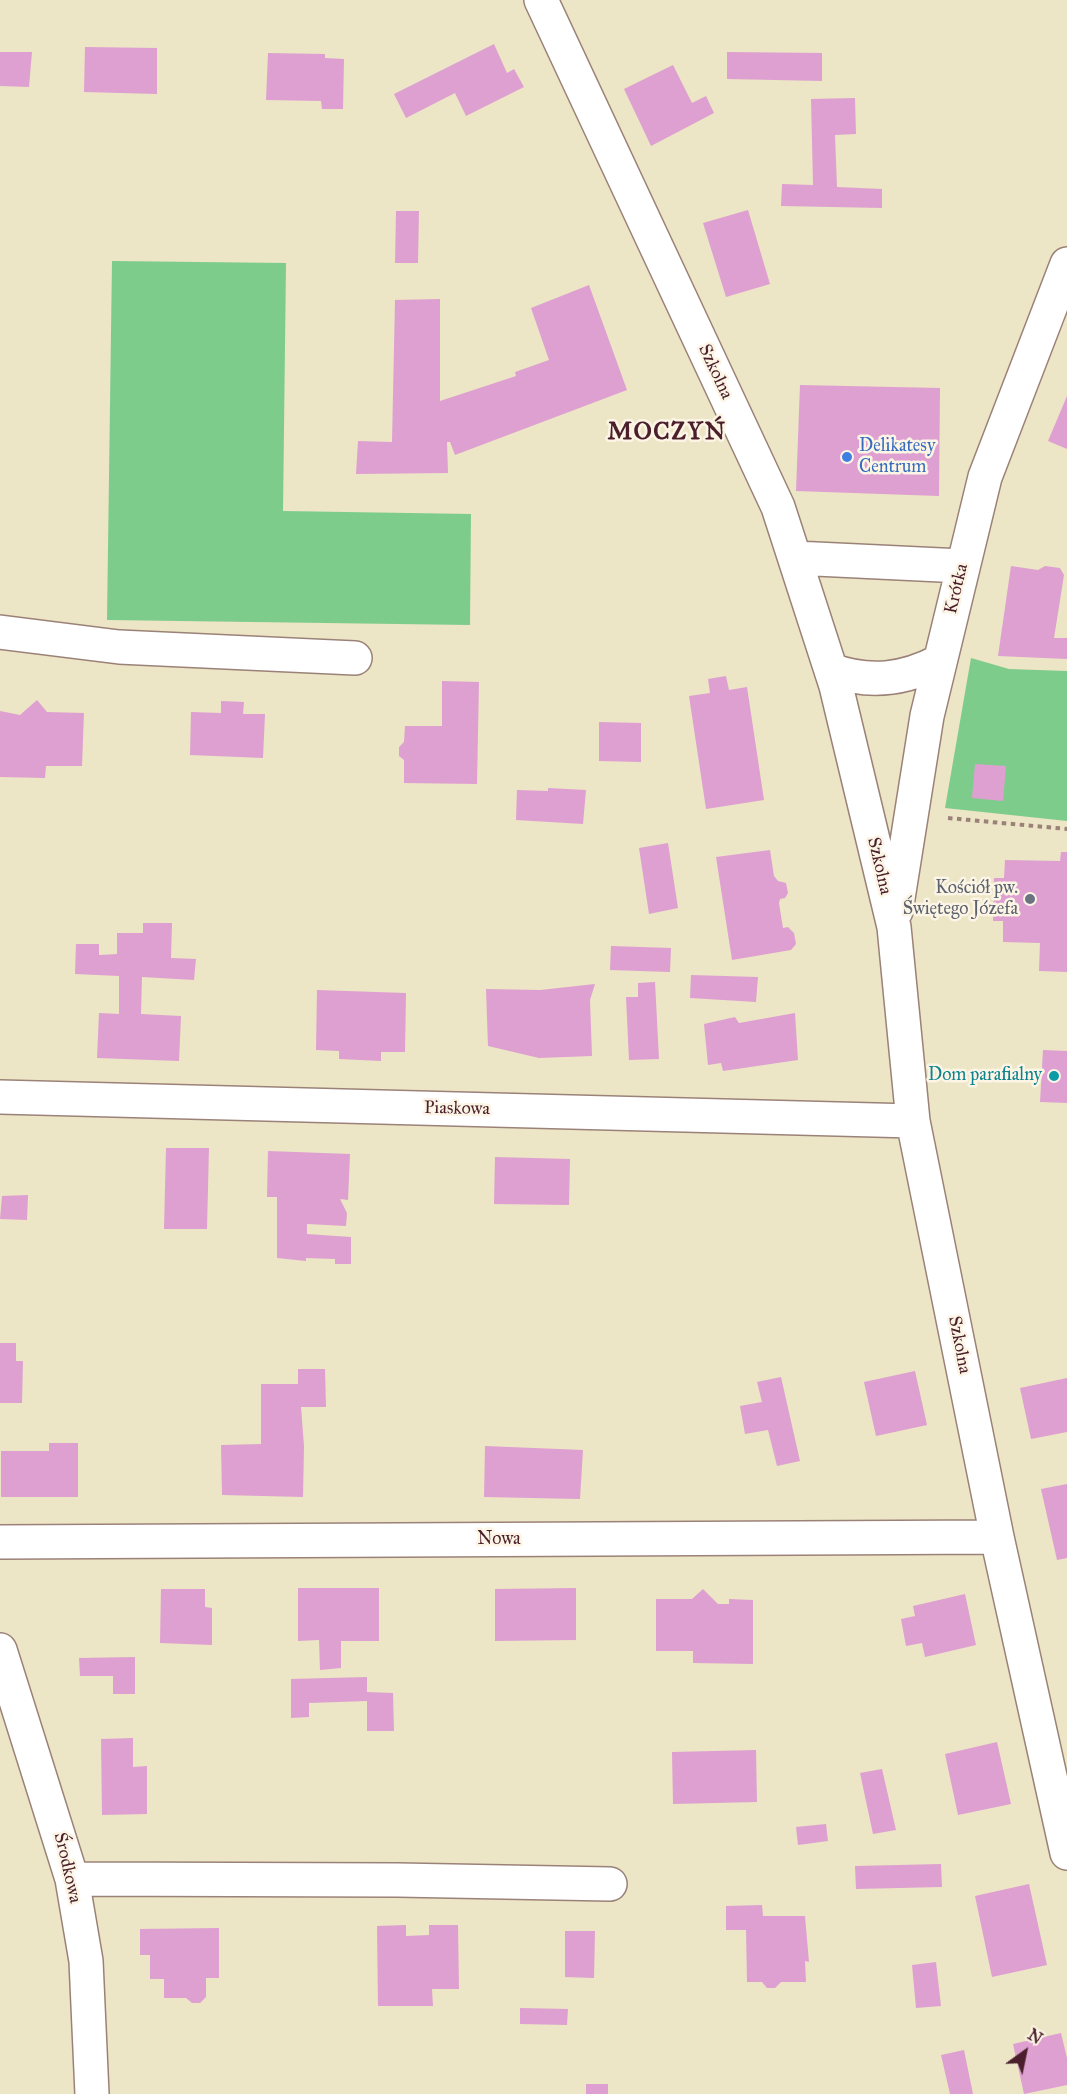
<!DOCTYPE html>
<meta charset="utf-8">
<style>
body{margin:0}
#map{position:relative;width:1067px;height:2094px;overflow:hidden;background:#ece5c6;font-family:"IM FELL Great Primer",serif}
canvas{display:block}
.north{position:absolute;left:995px;top:2022px;width:60px;height:60px;-webkit-text-stroke:4px #fcf5e5;paint-order:stroke;rotate:33deg;font-size:16px;font-weight:700;line-height:24px;text-align:center;color:#4a1f2b}
.north::after{content:'';display:block;margin:auto;width:21px;height:27px;background:#4a1f2b;clip-path:polygon(50% 0,100% 100%,50% 72%,0 100%)}
</style>
<div id="map">
<canvas width="1067" height="2094"></canvas>
<div class="north">N</div>
</div>
<script>
const c = document.querySelector('canvas').getContext('2d');
c.lineJoin = 'round';
function paint(path, color) { c.fillStyle = color; c.fill(path, 'evenodd'); }
function strokePath(path, color, width, dash) { c.strokeStyle = color; c.lineWidth = width; c.lineCap = dash ? 'butt' : 'round'; c.setLineDash(dash || []); c.stroke(path); }
function write(font, color, halo, rows, align = 'center') {
  c.font = font + ' "IM FELL Great Primer",serif'; c.lineWidth = 5; c.setLineDash([]); c.textBaseline = 'middle'; c.strokeStyle = halo; c.fillStyle = color; for (const [text, x, y, turn = 0] of rows) {
    c.save(); c.translate(x, y); c.rotate((+turn || 0) * Math.PI / 180); c.textAlign = isNaN(turn) ? turn : align; if (halo) c.strokeText(text, 0, 0); c.fillText(text, 0, 0); c.restore();
  }
}
const green = new Path2D(`
 M 112,261 L 286,263 L 283,511 L 471,514 L 470,625 L 107,620 Z
 M 971,658 L 1009,669 L 1067,671 L 1067,821 L 945,808 Z`);
const building = new Path2D(`
 M 494,44 L 507,73 L 514,69 L 524,87 L 466,116 L 455,93 L 406,118 L 394,94 Z
 M 85,47 L 157,48 L 157,94 L 84,92 Z
 M 0,52 L 32,52 L 29,87 L 0,86 Z
 M 727,52 L 822,53 L 822,81 L 727,79 Z
 M 268,53 L 325,54 L 325,58 L 344,59 L 343,109 L 322,109 L 321,101 L 266,100 Z
 M 673,65 L 692,103 L 706,96 L 714,113 L 651,146 L 624,89 Z
 M 855,98 L 856,134 L 835,135 L 837,187 L 882,189 L 882,208 L 781,206 L 782,184 L 813,185 L 811,99 Z
 M 748,210 L 770,284 L 726,297 L 703,223 Z
 M 396,211 L 419,211 L 418,263 L 395,263 Z
 M 589,285 L 627,390 L 455,455 L 450,442 L 447,442 L 448,473 L 356,474 L 358,441 L 392,442 L 395,300 L 440,299 L 440,401 L 516,376 L 515,372 L 549,360 L 531,308 Z
 M 800,385 L 940,388 L 939,496 L 796,491 Z
 M 1067,396 L 1067,449 L 1048,441 Z
 M 1011,566 L 1038,570 L 1045,566 L 1060,568 L 1064,575 L 1054,638 L 1067,638 L 1067,659 L 998,656 Z
 M 726,676 L 729,690 L 747,687 L 764,800 L 706,809 L 689,696 L 710,693 L 708,679 Z
 M 442,681 L 479,682 L 477,784 L 404,783 L 404,760 L 399,756 L 399,747 L 404,742 L 405,726 L 442,726 Z
 M 37,700 L 47,712 L 84,713 L 82,766 L 46,766 L 45,778 L 0,777 L 0,711 L 20,715 Z
 M 221,701 L 244,702 L 243,714 L 265,714 L 263,758 L 190,755 L 191,712 L 221,713 Z
 M 599,722 L 641,723 L 641,762 L 599,761 Z
 M 975,764 L 1006,766 L 1003,801 L 972,798 Z
 M 548,788 L 586,790 L 583,824 L 516,820 L 517,790 L 548,791 Z
 M 668,843 L 678,908 L 649,914 L 639,848 Z
 M 770,850 L 774,876 L 778,881 L 786,883 L 788,893 L 785,898 L 780,899 L 779,903 L 783,928 L 788,927 L 794,933 L 796,944 L 791,950 L 732,960 L 716,857 Z
 M 1061,852 L 1067,852 L 1067,972 L 1039,971 L 1040,943 L 1003,942 L 1003,921 L 993,921 L 994,878 L 1004,878 L 1005,860 L 1060,861 Z
 M 143,923 L 172,923 L 171,958 L 196,959 L 194,980 L 142,977 L 141,1014 L 181,1016 L 179,1061 L 97,1058 L 99,1013 L 119,1014 L 119,976 L 75,974 L 76,944 L 99,944 L 99,955 L 117,954 L 117,933 L 143,933 Z
 M 611,946 L 671,948 L 670,972 L 610,970 Z
 M 691,975 L 758,977 L 756,1002 L 690,998 Z
 M 655,982 L 659,1059 L 629,1060 L 626,997 L 638,997 L 638,983 Z
 M 595,984 L 590,1000 L 592,1056 L 539,1058 L 488,1046 L 486,989 L 540,990 Z
 M 317,990 L 406,993 L 405,1052 L 381,1052 L 381,1061 L 339,1059 L 339,1051 L 316,1050 Z
 M 795,1013 L 798,1060 L 723,1071 L 721,1063 L 708,1065 L 704,1024 L 735,1017 L 739,1023 Z
 M 1043,1050 L 1067,1051 L 1067,1103 L 1040,1102 Z
 M 166,1148 L 209,1148 L 207,1229 L 164,1229 Z
 M 268,1151 L 350,1154 L 348,1200 L 340,1199 L 347,1213 L 346,1226 L 307,1224 L 307,1234 L 351,1237 L 351,1264 L 335,1264 L 335,1259 L 306,1258 L 306,1261 L 277,1258 L 277,1197 L 267,1197 Z
 M 495,1157 L 570,1159 L 569,1205 L 494,1204 Z
 M 28,1195 L 27,1220 L 0,1219 L 2,1196 Z
 M 0,1343 L 16,1343 L 16,1361 L 23,1361 L 22,1403 L 0,1403 Z
 M 298,1369 L 325,1369 L 326,1407 L 301,1407 L 304,1446 L 303,1497 L 222,1495 L 221,1445 L 261,1444 L 261,1384 L 298,1384 Z
 M 915,1371 L 927,1425 L 876,1436 L 864,1382 Z
 M 781,1377 L 800,1461 L 777,1466 L 768,1430 L 745,1434 L 740,1406 L 762,1402 L 757,1382 Z
 M 1067,1378 L 1067,1432 L 1031,1439 L 1020,1388 Z
 M 49,1443 L 78,1443 L 78,1497 L 1,1497 L 1,1451 L 49,1451 Z
 M 485,1446 L 583,1450 L 580,1499 L 484,1497 Z
 M 1067,1484 L 1067,1558 L 1057,1560 L 1041,1489 Z
 M 298,1588 L 379,1588 L 379,1641 L 341,1641 L 341,1668 L 320,1670 L 319,1640 L 298,1641 Z
 M 576,1588 L 576,1640 L 495,1641 L 495,1589 Z
 M 161,1589 L 205,1589 L 205,1607 L 212,1608 L 212,1645 L 160,1643 Z
 M 703,1589 L 718,1604 L 729,1604 L 729,1599 L 753,1600 L 753,1664 L 693,1663 L 693,1651 L 656,1651 L 656,1599 L 692,1599 Z
 M 965,1594 L 976,1645 L 925,1657 L 922,1643 L 906,1646 L 901,1619 L 915,1616 L 913,1606 Z
 M 135,1657 L 135,1694 L 113,1694 L 113,1676 L 80,1676 L 79,1658 Z
 M 367,1677 L 367,1692 L 393,1693 L 394,1731 L 367,1731 L 367,1701 L 309,1703 L 309,1717 L 291,1718 L 291,1679 Z
 M 133,1738 L 133,1767 L 147,1766 L 147,1814 L 102,1815 L 101,1739 Z
 M 997,1742 L 1011,1804 L 958,1815 L 945,1754 Z
 M 756,1750 L 757,1802 L 673,1804 L 672,1752 Z
 M 882,1769 L 896,1830 L 873,1834 L 860,1773 Z
 M 826,1824 L 828,1841 L 798,1845 L 796,1827 Z
 M 941,1864 L 942,1887 L 856,1889 L 855,1866 Z
 M 1029,1884 L 1047,1965 L 992,1977 L 975,1896 Z
 M 762,1905 L 763,1916 L 805,1916 L 809,1962 L 805,1961 L 806,1982 L 781,1982 L 775,1988 L 767,1988 L 762,1982 L 747,1982 L 746,1930 L 726,1930 L 726,1906 Z
 M 406,1925 L 406,1936 L 429,1935 L 429,1925 L 458,1925 L 459,1989 L 432,1989 L 433,2006 L 378,2006 L 377,1926 Z
 M 219,1928 L 219,1978 L 206,1978 L 206,1997 L 200,2003 L 192,2003 L 186,1998 L 164,1998 L 164,1979 L 150,1979 L 150,1955 L 140,1955 L 140,1929 Z
 M 565,1931 L 595,1931 L 594,1978 L 565,1977 Z
 M 936,1962 L 941,2006 L 916,2008 L 912,1965 Z
 M 520,2008 L 568,2009 L 567,2025 L 520,2024 Z
 M 1061,2033 L 1067,2058 L 1067,2085 L 1024,2094 L 1013,2044 Z
 M 964,2050 L 973,2094 L 950,2094 L 941,2055 Z
 M 586,2084 L 608,2084 L 608,2094 L 586,2094 Z`);
const path = new Path2D(`
 M 948,818 L 1067,829`);
const minor = new Path2D(`
 M 541,0 L 778,507 L 836,686 L 894,927 L 913,1121 L 997,1537 L 1067,1853
 M 795,558 L 962,566
 M 0,632 L 119,647 L 355,658
 M 831,670 C 869,684 904,680 940,661
 M 896,911 L 927,716 L 985,477 L 1067,264
 M 0,1097 L 913,1121
 M 0,1542 L 997,1537
 M 0,1650 L 72,1879 L 86,1961 L 92,2094
 M 72,1879 L 398,1880 L 610,1884`);
const markers = [
 [847,457,6,"#3f7fe0"],
 [1030,899,6,"#6b7280"],
 [1054,1076,6,"#0f9aa8"]
];
const streetNames = [
 ["Szkolna",715,372,65],
 ["Krótka",957,589,-77],
 ["Szkolna",879,866,77],
 ["Piaskowa",457,1109,1],
 ["Szkolna",959,1345,79],
 ["Nowa",499,1540],
 ["Środkowa",67,1868,77]
];
const shopNames = [
 ["Delikatesy",859,447],
 ["Centrum",859,468]
];
const worshipNames = [
 ["Kościół pw.",1018,889],
 ["Świętego Józefa",1018,910]
];
const cultureNames = [
 ["Dom parafialny",1042,1076]
];
const districtNames = [
 ["MOCZYŃ",667,433]
];
paint(green, '#7ecc8c');
paint(building, '#dea0d0');
strokePath(minor, '#9b8278', 36);
strokePath(path, '#9b8278', 4, [4.5, 4.5]);
strokePath(minor, '#fff', 33);
for (const [x, y, r, color] of markers) { const dot = new Path2D(); dot.arc(x, y, r, 0, 2 * Math.PI); c.fillStyle = color; c.fill(dot); strokePath(dot, '#fcf5e5', 2); }
write('18px', '#4a1f2b', '#fcf5e5', streetNames);
write('18px', '#366cbe', '#fcf5e5', shopNames, 'left');
write('18px', '#5b616d', '#fcf5e5', worshipNames, 'right');
write('18px', '#0d838f', '#fcf5e5', cultureNames, 'right');
c.letterSpacing = '1.5px';
write('bold 24px', '#4a1f2b', '#fcf5e5', districtNames);
c.letterSpacing = '0px';
</script>
